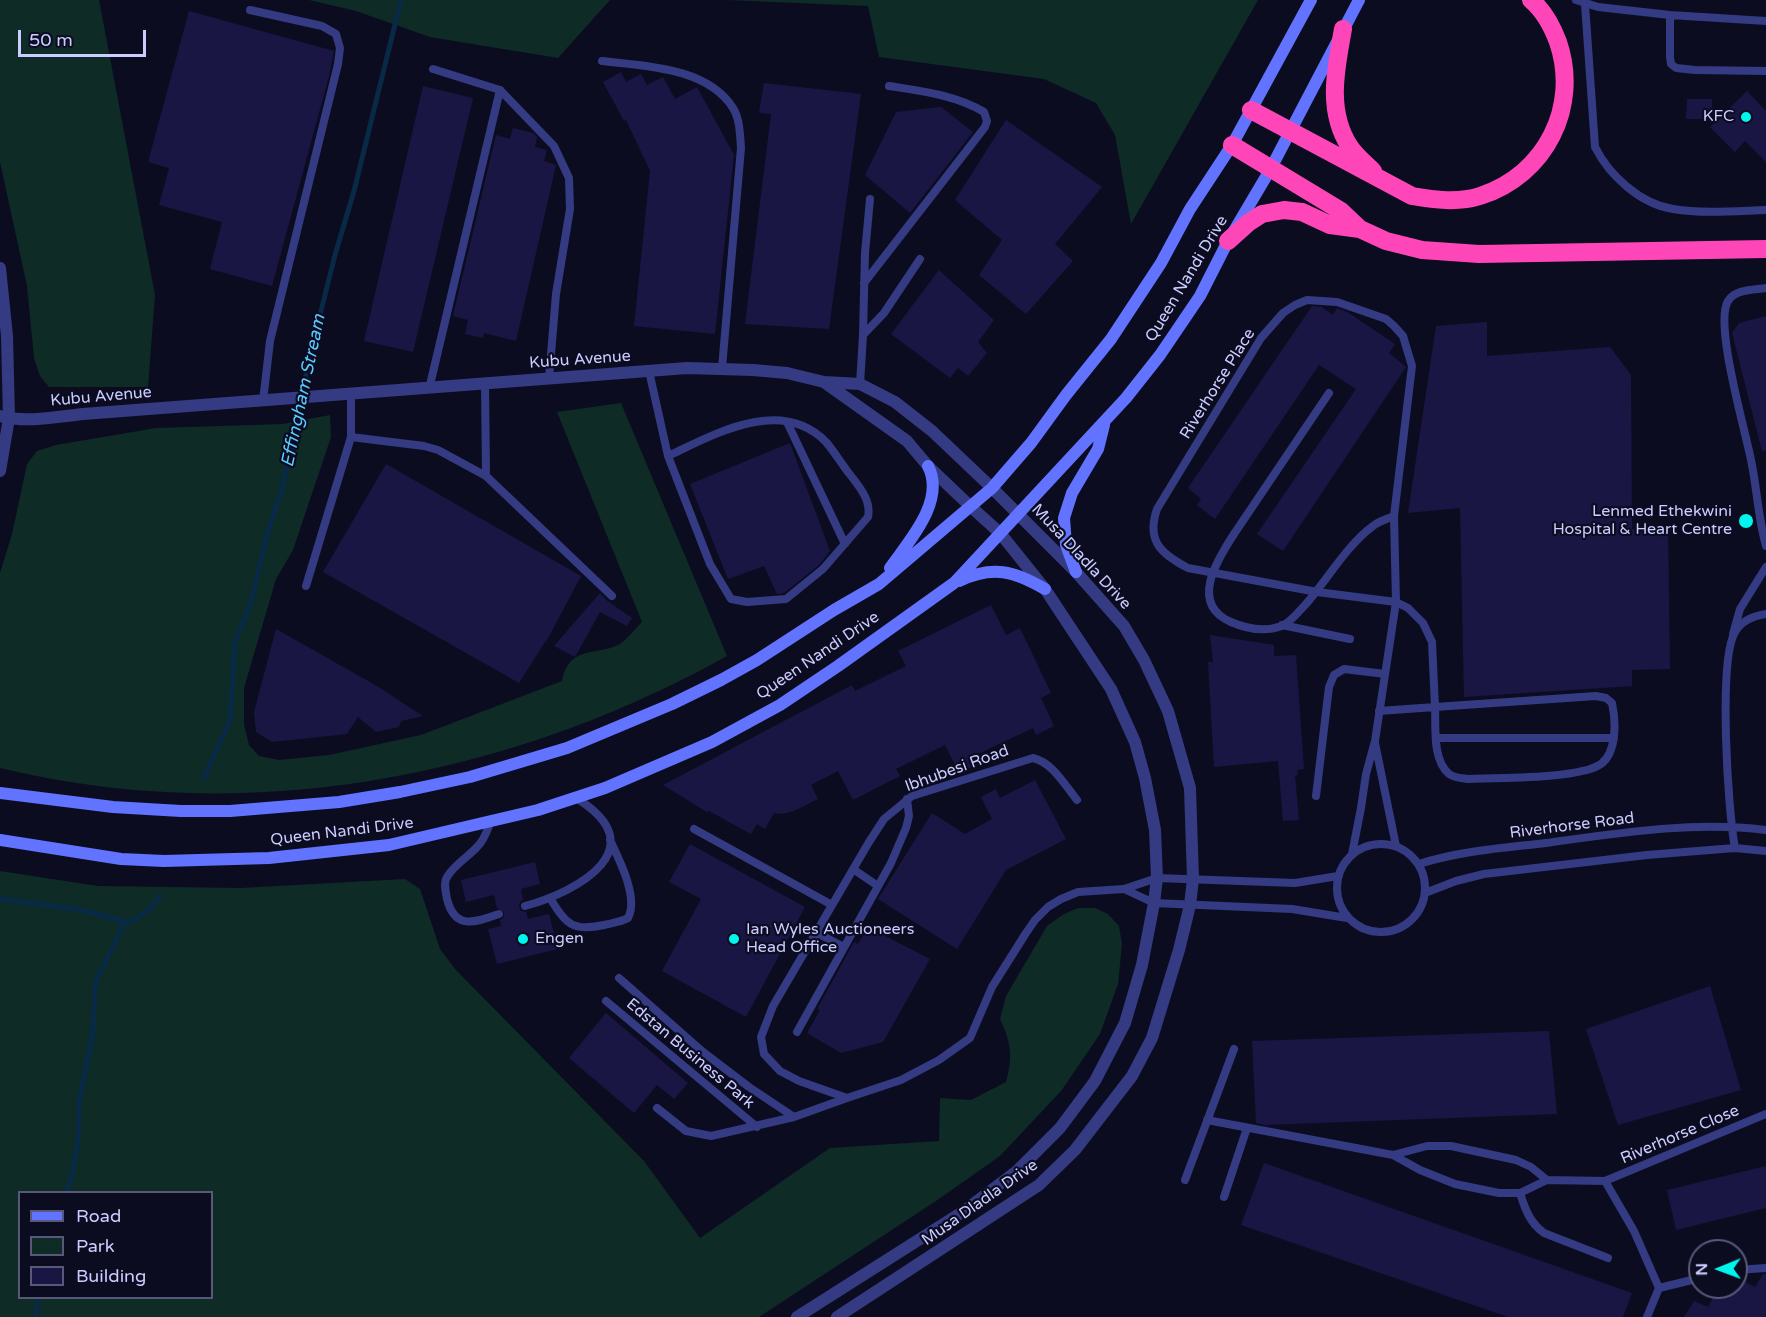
<!DOCTYPE html>
<style>
body{margin:0}
#map{position:relative;width:1766px;height:1317px;overflow:hidden;background:#0c0c21;font-family:"Varela Round",sans-serif}
canvas{display:block}
.legend{position:absolute;left:18px;top:1191px;width:195px;height:108px;box-sizing:border-box;background:#0c0c21;border:2px solid #58597a;margin:0;padding:8px 10px;list-style:none;font-size:18px;color:#cbccff}
.legend li{display:flex;align-items:center;gap:12px;height:30px}
.legend b{width:30px;border:2px solid #58597a}
.north{position:absolute;left:1688px;top:1239px;width:60px;height:60px;box-sizing:border-box;background:#0c0c21;border:2px solid #58597a;border-radius:50%;rotate:269deg;font-size:16px;font-weight:700;line-height:24px;text-align:center;color:#cbccff}
.north::after{content:'';display:block;margin:auto;width:21px;height:27px;background:#00f6ed;clip-path:polygon(50% 0,100% 100%,50% 72%,0 100%)}
.scale{position:absolute;left:18px;top:30px;width:128px;height:27px;box-sizing:border-box;border:3px solid #cbccff;border-top:0;padding-left:8px;font-size:18px;line-height:21px;white-space:nowrap;color:#cbccff;-webkit-text-stroke:4px #0c0c21;paint-order:stroke}
</style>
<div id="map">
<canvas width="1766" height="1317"></canvas>
<ul class="legend">
<li><b style="height:8px;background:#6274ff"></b>Road</li>
<li><b style="height:16px;background:#0e2b26"></b>Park</li>
<li><b style="height:16px;background:#191643"></b>Building</li>
</ul>
<div class="north">N</div>
<div class="scale">50 m</div>
</div>
<script>
const c = document.querySelector('canvas').getContext('2d');
c.lineJoin = 'round';
function paint(path, color) { c.fillStyle = color; c.fill(path, 'evenodd'); }
function strokePath(path, color, width, dash) { c.strokeStyle = color; c.lineWidth = width; c.lineCap = dash ? 'butt' : 'round'; c.setLineDash(dash || []); c.stroke(path); }
function write(font, color, halo, rows, align = 'center') {
  c.font = font + ' "Varela Round",sans-serif'; c.lineWidth = 4.5; c.setLineDash([]); c.textBaseline = 'middle'; c.strokeStyle = halo; c.fillStyle = color; for (const [text, x, y, turn = 0] of rows) {
    c.save(); c.translate(x, y); c.rotate((+turn || 0) * Math.PI / 180); c.textAlign = isNaN(turn) ? turn : align; if (halo) c.strokeText(text, 0, 0); c.fillText(text, 0, 0); c.restore();
  }
}
const green = new Path2D(`
 M 0,0 L 99,0 L 155,295 L 148,387 L 49,387 L 40,376 L 34,358 L 27,286 L 0,162 Z
 M 309,0 L 610,0 L 558,58 L 430,37 L 356,11 Z
 M 727,0 L 1258,0 L 1131,224 L 1115,135 L 1096,103 L 1044,79 L 879,57 L 868,6 Z
 M 621,403 L 727,656 C 508,778 247,828 0,768 L 0,573 L 12,534 L 27,464 L 37,451 L 56,445 L 156,428 L 283,424 L 330,415 L 331,437 L 293,550 L 276,579 L 244,688 L 244,725 L 249,745 L 259,756 L 279,760 L 329,755 L 421,735 L 562,681 C 569,645 595,656 618,645 C 626,641 635,629 642,622 L 557,412 Z
 M 0,871 L 98,886 L 241,888 L 405,879 L 420,889 L 440,949 L 455,969 L 644,1161 L 700,1238 L 830,1148 L 939,1141 L 940,1098 L 971,1100 L 1006,1082 C 1013,1057 1011,1042 1000,1019 L 1006,996 L 1047,926 L 1064,914 L 1078,908 L 1095,908 L 1108,914 L 1119,926 L 1122,944 L 1118,984 L 1100,1034 L 1061,1091 L 1000,1156 L 936,1201 L 759,1317 L 0,1317 ZM 20,1192 L 212,1192 L 212,1298 L 20,1298 Z`);
const stream = new Path2D(`
 M 204,778 L 230,720 L 235,641 L 250,606 L 268,531 L 282,489 L 312,347 L 335,255 L 354,191 L 401,0
 M 0,899 L 82,910 L 125,922 L 134,920 L 152,907 L 160,896
 M 66,1192 L 71,1179 L 78,1141 L 79,1102 L 93,1033 L 95,983 L 125,922
 M 36,1317 L 38,1298`);
const building = new Path2D(`
 M 189,11 L 334,51 L 329,76 L 272,286 L 210,269 L 222,222 L 159,205 L 169,168 L 148,162 Z
 M 621,72 L 626,82 L 641,74 L 647,85 L 663,77 L 675,99 L 697,87 L 734,155 L 715,334 L 634,326 L 650,171 L 626,120 L 624,121 L 603,82 Z
 M 764,83 L 861,94 L 829,329 L 745,324 L 771,114 L 759,113 Z
 M 423,86 L 473,98 L 413,352 L 364,341 Z
 M 1747,91 L 1766,111 L 1766,162 L 1745,141 L 1735,152 L 1710,127 Z
 M 1687,99 L 1712,99 L 1712,119 L 1686,119 Z
 M 941,107 L 973,132 L 910,213 L 865,175 L 896,112 Z
 M 1006,120 L 1102,187 L 1055,244 L 1073,261 L 1026,314 L 979,275 L 1002,240 L 955,200 Z
 M 513,128 L 533,133 L 537,137 L 535,147 L 547,150 L 544,161 L 556,165 L 516,341 L 484,333 L 483,338 L 465,334 L 468,320 L 453,316 L 496,135 L 510,139 Z
 M 939,270 L 994,320 L 978,342 L 987,353 L 968,376 L 958,368 L 950,378 L 891,334 Z
 M 1312,306 L 1322,307 L 1333,315 L 1337,308 L 1349,313 L 1395,344 L 1389,353 L 1406,367 L 1283,551 L 1257,534 L 1356,389 L 1319,365 L 1215,519 L 1197,505 L 1201,499 L 1188,488 Z
 M 1766,316 L 1766,450 L 1762,451 L 1732,333 L 1739,323 Z
 M 1487,322 L 1487,356 L 1610,347 L 1631,375 L 1632,529 L 1668,528 L 1670,669 L 1632,670 L 1632,686 L 1464,697 L 1460,508 L 1408,513 L 1436,326 Z
 M 790,443 L 830,551 L 819,565 L 784,593 L 777,594 L 764,566 L 728,579 L 690,484 Z
 M 386,464 L 581,576 L 546,642 L 545,642 L 519,683 L 323,572 Z
 M 600,593 L 606,600 L 632,618 L 627,626 L 600,612 L 575,657 L 554,646 Z
 M 991,605 L 1006,635 L 1020,628 L 1051,693 L 1041,698 L 1054,726 L 1036,735 L 1033,728 L 976,755 L 980,763 L 959,773 L 945,745 L 896,769 L 900,776 L 853,800 L 838,771 L 811,785 L 818,799 L 794,811 L 782,814 L 774,813 L 765,829 L 757,824 L 751,834 L 709,811 L 707,812 L 663,785 L 852,685 L 855,691 L 906,666 L 898,651 Z
 M 276,629 L 377,686 L 423,716 L 401,721 L 399,727 L 376,732 L 358,717 L 347,734 L 272,742 L 256,732 L 254,712 Z
 M 1210,635 L 1274,645 L 1274,656 L 1296,655 L 1304,769 L 1297,770 L 1298,775 L 1295,776 L 1299,820 L 1283,821 L 1278,761 L 1214,767 L 1208,662 L 1213,662 Z
 M 1035,780 L 1066,839 L 1006,870 L 957,949 L 878,899 L 932,813 L 965,834 L 992,819 L 981,797 L 996,789 L 1000,798 Z
 M 690,844 L 805,907 L 746,1017 L 662,971 L 701,899 L 669,882 Z
 M 535,862 L 540,884 L 521,889 L 523,900 L 520,902 L 519,907 L 521,911 L 526,912 L 528,919 L 549,914 L 558,949 L 497,964 L 488,929 L 501,926 L 500,920 L 504,917 L 504,912 L 497,908 L 494,895 L 466,902 L 461,880 Z
 M 868,927 L 930,959 L 883,1042 L 841,1053 L 807,1033 L 820,1010 L 817,1009 L 854,942 L 858,944 Z
 M 1710,986 L 1741,1090 L 1618,1125 L 1586,1029 Z
 M 606,1013 L 688,1083 L 674,1099 L 657,1085 L 634,1113 L 569,1058 Z
 M 1549,1031 L 1557,1114 L 1265,1125 L 1256,1123 L 1252,1041 Z
 M 1264,1163 L 1632,1293 L 1623,1317 L 1508,1317 L 1241,1225 Z
 M 1766,1166 L 1766,1208 L 1676,1230 L 1667,1190 Z
 M 1763,1274 L 1766,1274 L 1766,1317 L 1684,1317 L 1694,1301 L 1708,1307 L 1719,1287 L 1724,1287 L 1732,1292 L 1740,1279 L 1755,1287 Z`);
const service = new Path2D(`
 M 1576,0 L 1598,7 L 1670,15 L 1766,21
 M 1585,4 L 1595,147 C 1609,175 1640,204 1673,209 C 1703,214 1736,211 1766,210
 M 250,10 L 322,26 L 336,34 L 340,48 L 338,64 L 270,341 L 263,401
 M 1670,15 L 1670,57 L 1671,64 L 1676,68 L 1695,70 L 1766,71
 M 602,61 C 644,66 707,67 733,108 C 740,119 740,135 741,148 L 722,368
 M 433,69 L 500,90 L 554,146 L 569,178 L 570,209 L 556,294 L 549,378
 M 864,283 L 985,127 L 987,121 L 984,112 C 956,95 921,91 889,86
 M 1766,288 C 1754,290 1735,289 1728,301 C 1714,324 1745,429 1751,460 C 1757,488 1758,518 1766,546
 M 863,335 L 865,253 L 870,199
 M 649,371 L 668,456 L 710,564 L 731,599 L 747,602 L 786,599 L 823,569 L 868,517 C 872,498 855,482 845,468 C 839,460 833,450 826,442 C 781,396 715,434 668,456
 M 485,384 L 486,476
 M 860,384 L 863,335 L 884,313 L 920,259
 M 429,389 L 500,90
 M 787,422 L 845,544
 M 351,437 L 424,446 L 438,450 L 486,476 L 612,596
 M 1234,534 L 1329,393
 M 306,586 L 351,437 L 351,393
 M 1231,622 C 1247,629 1265,632 1282,626 C 1291,622 1299,611 1306,604 C 1328,579 1346,546 1373,526 C 1379,521 1387,519 1394,516
 M 1282,625 L 1350,639
 M 1733,634 L 1740,609 L 1766,567
 M 1596,696 L 1606,698 L 1612,703 C 1616,721 1617,752 1601,764 C 1580,779 1496,778 1468,779 C 1462,778 1454,778 1449,774 C 1432,759 1436,727 1435,707 Z
 M 1437,738 L 1614,738
 M 1375,743 L 1396,846
 M 1316,796 L 1329,687 L 1334,675 L 1344,669 L 1385,674
 M 1077,800 C 1064,784 1053,763 1033,758 L 912,796 L 884,819 L 869,842 L 773,1006 L 761,1037 L 764,1054 L 780,1071 L 799,1081 L 847,1098 L 901,1080 L 939,1060 L 970,1038 L 992,987 L 1026,933 L 1035,920 L 1048,907 L 1061,899 L 1078,892 L 1124,889 L 1157,878 L 1295,883 L 1338,876
 M 490,823 C 487,831 484,841 477,847 C 468,857 454,865 447,877 C 443,883 446,892 447,899 C 455,931 476,922 499,914
 M 694,829 L 832,905
 M1337 888a44 44 0 1 1 88 0a44 44 0 1 1-88 0Z
 M 1735,848 C 1728,812 1718,661 1735,632 C 1741,621 1754,616 1766,614
 M 1352,854 L 1361,808 L 1366,774 L 1375,741 L 1396,602 L 1394,516 L 1412,366 L 1403,336 L 1394,326 L 1386,319 L 1337,302 L 1307,300 L 1295,305 L 1283,313 L 1261,338 L 1157,509 C 1146,541 1161,554 1188,568 L 1317,592 L 1396,602 L 1408,608 L 1423,623 L 1432,642 L 1435,707 L 1379,711
 M 1419,864 C 1460,851 1503,848 1546,843 C 1619,833 1692,821 1766,830
 M 853,869 L 878,886
 M 1124,889 L 1154,903 L 1292,909 L 1347,918
 M 1425,893 L 1456,881 L 1484,874 L 1647,855 L 1735,848 L 1766,851
 M 550,898 C 566,924 572,932 604,925 C 612,923 621,922 628,918 C 639,898 619,859 610,840
 M 525,906 C 580,891 656,847 576,798
 M 817,933 L 844,947
 M 619,978 L 703,1052 L 749,1087 L 794,1117 L 847,1098
 M 606,1001 L 757,1127
 M 797,1032 L 891,863 L 906,828 L 909,816 L 907,799
 M 657,1108 L 686,1131 L 711,1136 L 794,1117
 M 1207,1120 L 1393,1155
 M 1185,1180 L 1234,1049
 M 1547,1180 L 1531,1167 L 1516,1160 L 1451,1146 L 1427,1146 L 1393,1155 L 1420,1170 L 1455,1184 L 1499,1193 L 1520,1193 L 1547,1180 L 1605,1181 L 1766,1114
 M 1605,1181 L 1634,1231 L 1659,1288 L 1647,1317
 M 1520,1193 C 1525,1209 1530,1223 1544,1233 L 1608,1258
 M 1224,1197 L 1247,1128
 M 1736,1270 L 1766,1268
 M 1659,1288 L 1700,1278`);
const minor = new Path2D(`
 M 824,382 L 907,441 L 928,466 L 970,506
 M 0,416 C 27,423 56,417 83,414 L 687,368 L 753,370 L 787,373 L 824,382 L 860,384 L 895,402 L 932,431 L 992,488`);
const tertiary = new Path2D(`
 M 0,268 L 7,336 L 9,418 L 0,471
 M 797,1317 L 964,1211 L 1017,1171 L 1060,1128 L 1095,1081 L 1125,1023 L 1142,965 L 1154,903 L 1157,878 L 1155,830 L 1145,778 L 1135,742 L 1111,689 L 1045,589 L 1000,533 L 970,506
 M 837,1317 L 1039,1185 L 1075,1150 L 1132,1076 L 1152,1038 L 1179,950 L 1190,905 L 1193,879 L 1190,788 L 1168,711 L 1144,660 L 1124,626 L 1076,572 L 992,488`);
const secondary = new Path2D(`
 M 890,568 C 909,541 946,501 928,466
 M 1076,572 L 1066,545 L 1064,518 L 1072,493 L 1098,449 L 1104,425
 M 959,581 C 993,565 1014,571 1045,589
 M 0,793 L 113,807 L 181,811 L 230,811 L 339,802 L 400,792 L 470,777 L 567,748 L 672,704 L 721,680 L 757,660 L 834,610 L 879,584 L 992,488 L 1031,443 L 1066,395 L 1111,339 L 1161,263 L 1190,209 L 1232,145 L 1311,0
 M 0,840 L 121,859 L 164,861 L 269,858 L 389,845 L 538,810 L 605,788 L 712,742 L 780,705 L 838,666 L 954,583 L 1126,398 L 1160,355 L 1200,296 L 1228,241 L 1270,170 L 1359,0`);
const motorway = new Path2D(`
 M 1343,29 C 1336,68 1326,111 1350,147 C 1356,156 1365,163 1373,171
 M 1251,110 L 1412,196 C 1435,200 1458,203 1480,196 C 1546,175 1580,106 1558,42 C 1552,26 1544,11 1531,0
 M 1232,145 L 1341,211 L 1360,229
 M 1228,241 L 1248,223 L 1262,214 L 1284,210 L 1302,212 L 1330,225 L 1360,229 L 1386,241 L 1422,250 L 1479,254 L 1766,249`);
const serviceBridge = new Path2D(`
 M 1231,622 C 1189,604 1217,560 1234,534`);
const markers = [
 [1746,117,6,"#00f6ed"],
 [1746,521,8,"#00f6ed"],
 [523,939,6,"#00f6ed"],
 [734,939,6,"#00f6ed"]
];
const poiNames = [
 ["KFC",1734,117],
 ["Lenmed Ethekwini",1732,512],
 ["Hospital & Heart Centre",1732,530],
 ["Ian Wyles Auctioneers",746,930,"left"],
 ["Head Office",746,948,"left"],
 ["Engen",535,939,"left"]
];
const streetNames = [
 ["Queen Nandi Drive",1187,279,-59],
 ["Kubu Avenue",580,360,-4],
 ["Riverhorse Place",1218,384,-58],
 ["Kubu Avenue",101,397,-5],
 ["Musa Dladla Drive",1081,557,47],
 ["Queen Nandi Drive",818,656,-34],
 ["Ibhubesi Road",957,769,-20],
 ["Riverhorse Road",1572,826,-7],
 ["Queen Nandi Drive",342,832,-7],
 ["Edstan Business Park",690,1054,40],
 ["Riverhorse Close",1680,1135,-23],
 ["Musa Dladla Drive",980,1203,-35]
];
const waterNames = [
 ["Effingham Stream",304,391,-78]
];
paint(green, '#0e2b26');
strokePath(stream, '#092a47', 5);
paint(building, '#191643');
strokePath(service, '#343b83', 8);
strokePath(minor, '#343b83', 12);
strokePath(tertiary, '#343b83', 12);
strokePath(secondary, '#6274ff', 12);
strokePath(motorway, '#ff46b8', 18);
strokePath(serviceBridge, '#343b83', 8);
for (const [x, y, r, color] of markers) { const dot = new Path2D(); dot.arc(x, y, r, 0, 2 * Math.PI); c.fillStyle = color; c.fill(dot); strokePath(dot, '#0c0c21', 2); }
write('16px', '#cbccff', '#0c0c21', poiNames, 'right');
write('16px', '#cbccff', '#0c0c21', streetNames);
write('italic 18px', '#59c9ff', '#0c0c21', waterNames);
</script>
